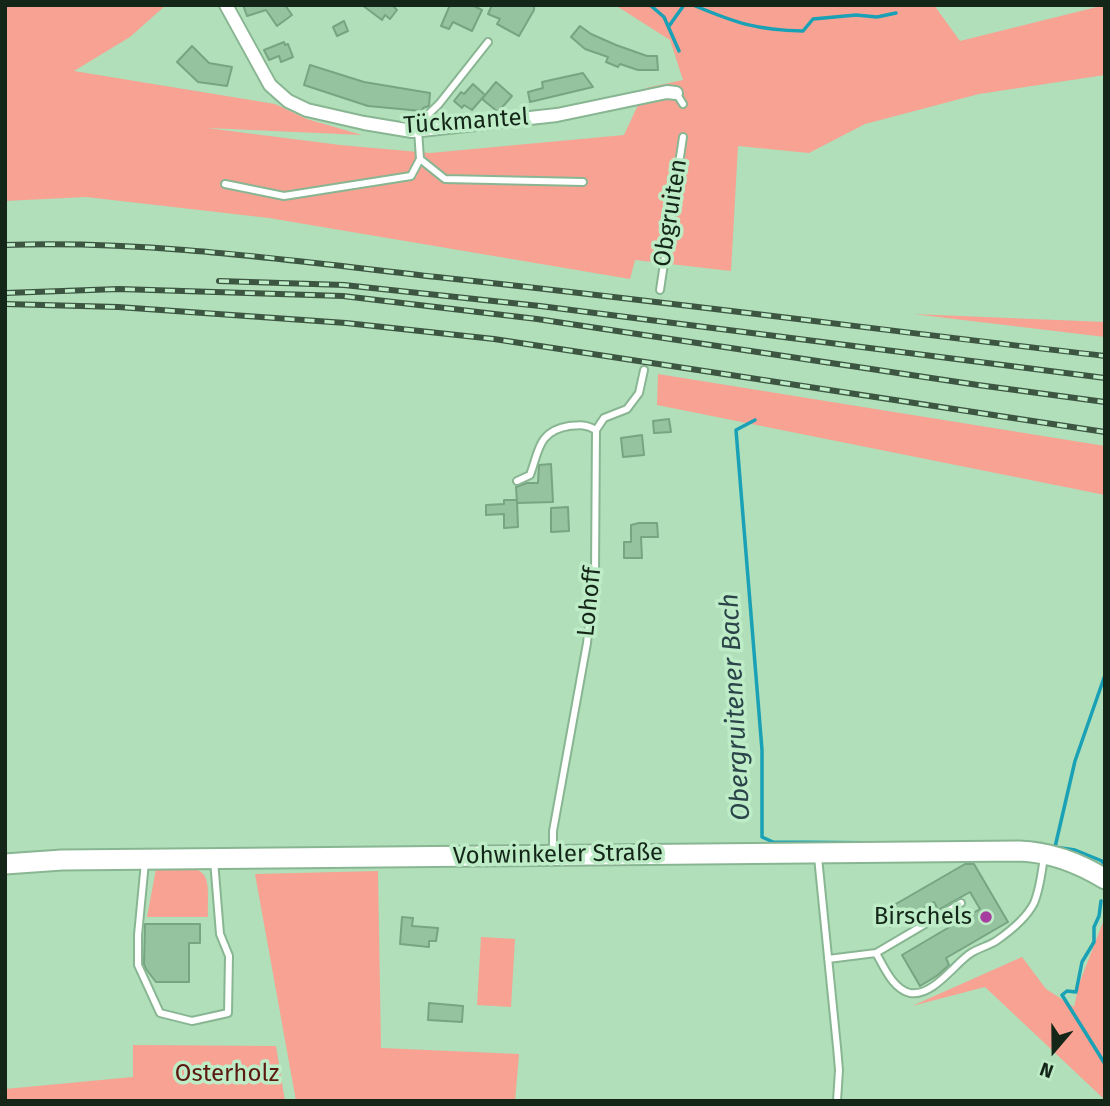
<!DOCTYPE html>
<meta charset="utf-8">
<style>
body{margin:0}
#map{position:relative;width:1110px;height:1106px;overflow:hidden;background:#b0dfba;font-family:"Fira Sans",sans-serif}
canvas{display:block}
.frame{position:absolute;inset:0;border:7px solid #142618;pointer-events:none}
.north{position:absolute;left:1019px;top:1015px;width:70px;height:70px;-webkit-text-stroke:5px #bdecc7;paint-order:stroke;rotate:200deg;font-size:19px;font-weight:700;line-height:28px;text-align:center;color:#142618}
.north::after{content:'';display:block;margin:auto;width:24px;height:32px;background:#142618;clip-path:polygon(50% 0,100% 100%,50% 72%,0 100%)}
</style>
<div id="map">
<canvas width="1110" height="1106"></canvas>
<div class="frame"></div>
<div class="north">N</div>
</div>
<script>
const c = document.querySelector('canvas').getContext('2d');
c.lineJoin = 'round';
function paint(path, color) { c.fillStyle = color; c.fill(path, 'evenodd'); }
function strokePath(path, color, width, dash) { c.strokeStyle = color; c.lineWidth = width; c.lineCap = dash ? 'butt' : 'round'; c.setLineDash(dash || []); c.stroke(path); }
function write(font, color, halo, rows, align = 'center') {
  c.font = font + ' "Fira Sans",sans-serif'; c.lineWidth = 7; c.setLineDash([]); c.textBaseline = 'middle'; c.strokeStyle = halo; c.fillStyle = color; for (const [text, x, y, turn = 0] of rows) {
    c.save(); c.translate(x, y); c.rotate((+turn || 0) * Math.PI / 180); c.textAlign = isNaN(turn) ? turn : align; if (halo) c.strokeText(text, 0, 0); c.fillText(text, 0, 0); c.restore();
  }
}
const green = new Path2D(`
 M 5,5 L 166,5 L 130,37 L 74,71 L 275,104 L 307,119 L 362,135 L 207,128 L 340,145 L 430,153 L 624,135 L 646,88 L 683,80 L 670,40 L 615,5 L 934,5 L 960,41 L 1105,5 L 1105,75 L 979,94 L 865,124 L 809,153 L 738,146 L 731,271 L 635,260 L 630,279 L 269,218 L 86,197 L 5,201 Z
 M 913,314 L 1105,322 L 1105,337 Z
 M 658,374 L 1105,446 L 1105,495 L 657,405 Z
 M 168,865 C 213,867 208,876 208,917 L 147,917 L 156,869 Z
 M 378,871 L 381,1048 L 519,1054 L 515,1101 L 296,1101 L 255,874 Z
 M 1105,917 L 1105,1100 L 985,987 L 912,1006 L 1022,957 L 1046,989 L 1074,1007 L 1079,984 Z
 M 481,937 L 515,939 L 511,1007 L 477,1005 Z
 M 133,1045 L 276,1046 L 285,1101 L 5,1101 L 5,1089 L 133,1077 Z`);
const stream = new Path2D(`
 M 650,5 L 664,17 L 679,51
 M 693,5 C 736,23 756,30 803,31 L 813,19 L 856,15 L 877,17 L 896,13
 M 669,26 L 684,5
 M 755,420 L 736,430 L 762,750 L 762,837 L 773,842 L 896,843
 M 1105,675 L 1075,761 L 1055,847 L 1075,850 L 1102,861 L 1105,866
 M 1101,901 L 1099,916 L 1094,927 L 1094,942 L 1082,962 L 1076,992 L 1067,991 L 1062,995 L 1105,1064`);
const building = new Path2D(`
 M 243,5 L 285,5 L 292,15 L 277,26 L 266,10 L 247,16 Z
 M 362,5 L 392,5 L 397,10 L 390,19 L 385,15 L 382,20 Z
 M 450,5 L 472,5 L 482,10 L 472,31 L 453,22 L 449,29 L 441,26 Z
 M 492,5 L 534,5 L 534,10 L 519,36 L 497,24 L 500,19 L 488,14 Z
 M 344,21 L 348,31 L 337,36 L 333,27 Z
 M 580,26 L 591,34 L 616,45 L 647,56 L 657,56 L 658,70 L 638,70 L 620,64 L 618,67 L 606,62 L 608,57 L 585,49 L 571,37 Z
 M 284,42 L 285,45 L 288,44 L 293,57 L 281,62 L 279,56 L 269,60 L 264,50 Z
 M 192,46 L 209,63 L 232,67 L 227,86 L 198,82 L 177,62 Z
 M 310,65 L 364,82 L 430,93 L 429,106 L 423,108 L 422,111 L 368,106 L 304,85 Z
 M 583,73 L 593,87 L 530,102 L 528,92 L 543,88 L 542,82 Z
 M 496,82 L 512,96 L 498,112 L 482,99 Z
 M 473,84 L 485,95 L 472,110 L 464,105 L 462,108 L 454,101 L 461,92 L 464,94 Z
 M 669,419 L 671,432 L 654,433 L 653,421 Z
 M 642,435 L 644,455 L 623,457 L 621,438 Z
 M 551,464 L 553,502 L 517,503 L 516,487 L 527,483 L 538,483 L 539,465 Z
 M 504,500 L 517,500 L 518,527 L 504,528 L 504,514 L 486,515 L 486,505 L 504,504 Z
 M 568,507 L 569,531 L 551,532 L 551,508 Z
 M 639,523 L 657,523 L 658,537 L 641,537 L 642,558 L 624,558 L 624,542 L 631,542 L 631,525 Z
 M 965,864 L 974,864 L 1008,922 L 946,958 L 949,965 L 938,975 L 920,986 L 902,955 L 980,909 L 970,892 L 938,910 L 934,902 L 890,927 L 882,912 Z
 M 402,917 L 413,918 L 412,926 L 438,928 L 436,941 L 429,941 L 429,947 L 400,944 Z
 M 145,924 L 200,924 L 200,943 L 189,943 L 189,982 L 156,982 L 146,969 L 144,964 Z
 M 429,1003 L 463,1006 L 462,1022 L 428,1020 Z`);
const lane = new Path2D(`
 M 676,93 L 683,104
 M 413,129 L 439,104 L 488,42
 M 420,159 L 445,179 L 583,182
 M 225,184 L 284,196 L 411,176 L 420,159 L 418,130
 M 660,290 L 683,137
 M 517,481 L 530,475 C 539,451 538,431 569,426 C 580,425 585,424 596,430
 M 553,853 L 553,831 L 587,643 L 595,573 L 596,430 L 604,418 L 627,409 L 639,393 L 644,370
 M 818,857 L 837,1047 L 839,1070 L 837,1101
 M 145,862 L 138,935 L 138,965 L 160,1013 L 192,1021 L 228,1013 L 229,956 L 220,934 L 214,860
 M 876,953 C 884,967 893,989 910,993 C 933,997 955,963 971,953 C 979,948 988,946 996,941 C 1009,932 1027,917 1034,903 C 1040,889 1042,871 1044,856
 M 828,959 L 876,953 L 961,903`);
const street = new Path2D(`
 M 226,5 L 270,85 L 288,101 L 307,110 L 364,123 L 412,131 L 557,115 L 667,92 L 676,93`);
const secondary = new Path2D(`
 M 5,864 L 62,860 L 1019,851 C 1050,852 1079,863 1105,879`);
const rail = new Path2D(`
 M 5,245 C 150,240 294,261 437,277 C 660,301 882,330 1105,356
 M 219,281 L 344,285 L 540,306 L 1105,378
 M 5,293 L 119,289 L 343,296 L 537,319 L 978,385 L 1105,402
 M 5,304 L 118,307 L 346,323 L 494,339 L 1105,432`);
const markers = [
 [986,917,7,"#a73e9f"]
];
const streetNames = [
 ["Tückmantel",466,122,-4],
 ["Obgruiten",671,213,-81],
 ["Lohoff",590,602,-84],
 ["Vohwinkeler Straße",558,855,-1]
];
const poiNames = [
 ["Birschels",972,917]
];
const parkNames = [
 ["Osterholz",227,1074]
];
const waterNames = [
 ["Obergruitener Bach",736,707,-93]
];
paint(green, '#f7a292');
strokePath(stream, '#1aa1b5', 3.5);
paint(building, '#96c39f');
strokePath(building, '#77a481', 2);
strokePath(lane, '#89b692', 10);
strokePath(street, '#89b692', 16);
strokePath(secondary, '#89b692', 23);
strokePath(lane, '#fff', 6);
strokePath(street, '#fff', 12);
strokePath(secondary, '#fff', 19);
strokePath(rail, '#3d5642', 6);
strokePath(rail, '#bdecc7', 3.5, [10]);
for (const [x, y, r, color] of markers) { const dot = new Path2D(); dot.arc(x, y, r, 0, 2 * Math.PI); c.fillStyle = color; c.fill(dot); strokePath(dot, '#bdecc7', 2.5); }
write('24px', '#142618', '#bdecc7', streetNames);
write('24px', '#142618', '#bdecc7', poiNames, 'right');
write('24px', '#5b1910', '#bdecc7', parkNames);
write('italic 26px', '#2a4449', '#bdecc7', waterNames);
</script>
